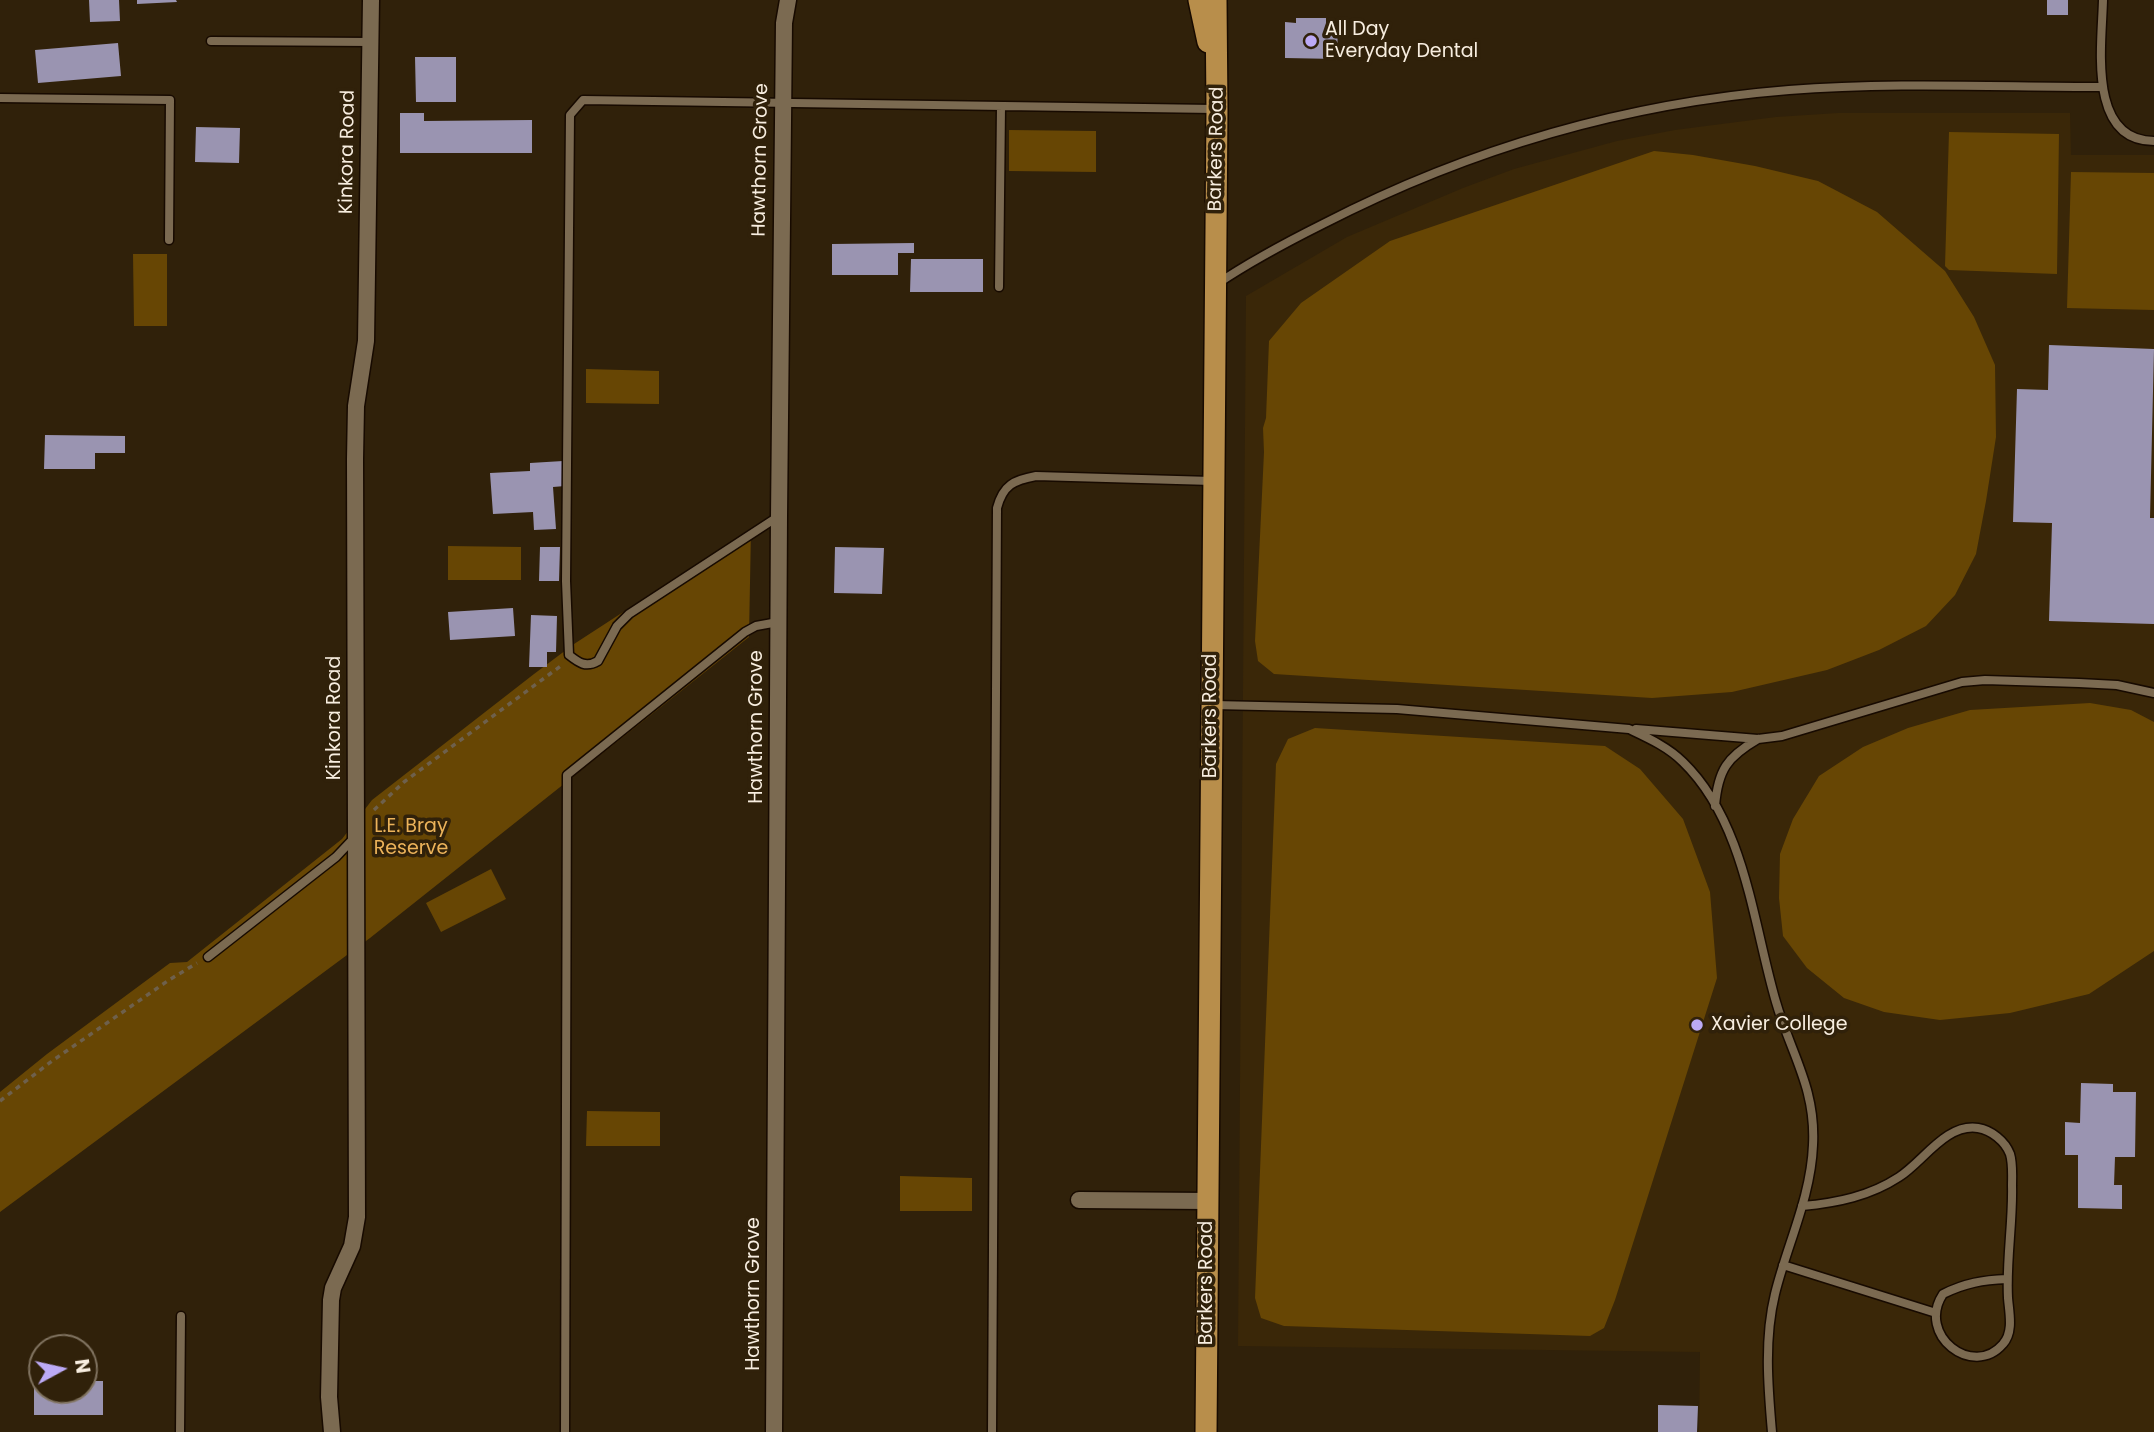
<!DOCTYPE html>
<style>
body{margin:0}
#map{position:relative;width:2154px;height:1432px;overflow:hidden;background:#30210a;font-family:Poppins,sans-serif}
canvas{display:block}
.north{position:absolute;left:28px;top:1334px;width:70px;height:70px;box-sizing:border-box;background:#30210a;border:2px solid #807360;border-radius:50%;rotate:82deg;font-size:19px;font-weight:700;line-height:28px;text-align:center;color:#f8eee0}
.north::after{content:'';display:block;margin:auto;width:24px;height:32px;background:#bcaaf5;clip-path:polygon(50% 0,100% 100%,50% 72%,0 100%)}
</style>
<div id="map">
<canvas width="2154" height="1432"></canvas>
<div class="north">N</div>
</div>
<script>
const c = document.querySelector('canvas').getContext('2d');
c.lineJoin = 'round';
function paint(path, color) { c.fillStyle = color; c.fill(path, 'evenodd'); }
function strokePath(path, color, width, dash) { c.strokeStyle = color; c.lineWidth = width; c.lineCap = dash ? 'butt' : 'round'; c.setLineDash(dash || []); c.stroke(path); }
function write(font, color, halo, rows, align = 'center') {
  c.font = font + ' Poppins,sans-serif'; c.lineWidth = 7; c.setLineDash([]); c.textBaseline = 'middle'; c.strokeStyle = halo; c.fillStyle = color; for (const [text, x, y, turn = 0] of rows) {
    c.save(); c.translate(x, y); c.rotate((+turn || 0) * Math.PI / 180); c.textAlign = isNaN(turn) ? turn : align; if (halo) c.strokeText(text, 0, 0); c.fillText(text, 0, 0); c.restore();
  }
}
const built = new Path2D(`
 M 1838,113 L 2070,113 L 2071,155 L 2154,155 L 2154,1432 L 1699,1432 L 1700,1352 L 1238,1346 L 1246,296 L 1347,237 L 1463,188 L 1514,169 L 1617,141 L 1675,130 L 1776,117 Z`);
const green = new Path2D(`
 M 1009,130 L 1096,131 L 1096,172 L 1009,171 Z
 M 1949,132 L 2059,134 L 2057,274 L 1949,270 L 1945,266 Z
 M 1654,151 L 1693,155 L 1755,166 L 1818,181 L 1877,212 L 1945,271 L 1974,317 L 1995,365 L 1996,437 L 1986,501 L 1976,554 L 1955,595 L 1926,626 L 1879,650 L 1827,670 L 1732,692 L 1652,698 L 1274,674 L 1258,661 L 1255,641 L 1264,452 L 1263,428 L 1266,418 L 1269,341 L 1301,303 L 1390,241 Z
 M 2071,172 L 2154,173 L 2154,310 L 2067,308 Z
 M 133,254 L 167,254 L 167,326 L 134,326 Z
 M 586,369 L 659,371 L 659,404 L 586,403 Z
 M 751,529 L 749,637 L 370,938 L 0,1212 L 0,1092 L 47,1054 L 170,963 L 187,962 L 342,839 L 372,800 L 534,674 L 574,644 Z
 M 448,546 L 521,547 L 521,580 L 448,580 Z
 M 2090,703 L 2131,710 L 2154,722 L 2154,951 L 2089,994 L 2010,1013 L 1940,1020 L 1884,1012 L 1844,998 L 1807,968 L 1783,936 L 1779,898 L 1780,854 L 1793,819 L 1819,776 L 1863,747 L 1908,728 L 1970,710 Z
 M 1315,728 L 1605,746 L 1640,769 L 1683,819 L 1710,892 L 1717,978 L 1615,1300 L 1604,1328 L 1590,1336 L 1284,1326 L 1261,1318 L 1255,1298 L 1276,764 L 1288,739 Z
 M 491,869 L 506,899 L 441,932 L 426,903 Z
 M 587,1111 L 660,1112 L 660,1146 L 586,1146 Z
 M 900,1176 L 972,1178 L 972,1211 L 900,1211 Z`);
const building = new Path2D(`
 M 89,0 L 119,0 L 120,21 L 90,22 Z
 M 137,0 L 176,0 L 177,2 L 137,4 Z
 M 2047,0 L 2068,0 L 2068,15 L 2047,15 Z
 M 1296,18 L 1326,18 L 1326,23 L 1338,23 L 1337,59 L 1285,58 L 1285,22 L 1296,23 Z
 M 118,43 L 121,76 L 38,83 L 35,50 Z
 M 415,57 L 456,57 L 456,102 L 416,102 Z
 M 400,113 L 424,113 L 424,121 L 532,120 L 532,153 L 400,153 Z
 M 196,127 L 240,128 L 239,163 L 195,162 Z
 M 914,243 L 914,253 L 898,253 L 898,275 L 832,275 L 832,244 Z
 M 911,259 L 983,259 L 983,292 L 910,292 Z
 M 2049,345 L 2154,349 L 2150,518 L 2154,518 L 2154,624 L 2049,621 L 2052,523 L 2013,522 L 2017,389 L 2048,390 Z
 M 45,435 L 125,436 L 125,453 L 95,453 L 95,469 L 44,469 Z
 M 563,461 L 565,486 L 553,487 L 556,529 L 534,530 L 533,512 L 493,514 L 490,473 L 530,471 L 530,463 Z
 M 540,547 L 560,547 L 559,581 L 539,581 Z
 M 835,547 L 884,548 L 882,594 L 834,593 Z
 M 513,608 L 515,636 L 450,640 L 448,612 Z
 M 531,615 L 557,616 L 556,652 L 547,652 L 547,667 L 529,667 Z
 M 2081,1083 L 2113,1084 L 2113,1092 L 2136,1092 L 2135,1157 L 2115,1157 L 2114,1185 L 2122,1185 L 2122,1209 L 2078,1208 L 2078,1155 L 2065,1155 L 2065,1122 L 2080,1123 Z
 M 42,1381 L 42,1390 L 84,1390 L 84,1381 L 103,1381 L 103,1415 L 34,1415 L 34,1382 Z
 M 1658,1405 L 1698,1406 L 1697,1432 L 1658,1432 Z`);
const path = new Path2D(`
 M 374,810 L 404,782 L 562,665
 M 0,1101 L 52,1061 L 169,980 L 197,963`);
const lane = new Path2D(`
 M 2103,0 C 2102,44 2087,141 2154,141
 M 211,41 L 371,42
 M 0,98 L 170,100 L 169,240
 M 1217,284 C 1251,261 1287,242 1323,224 C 1469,149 1626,103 1789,90 C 1892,82 1998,87 2101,87
 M 999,287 L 1001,107
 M 779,516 L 629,614 L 617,626 L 598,661 C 586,668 579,663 569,655 L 566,581 L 570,115 L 583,100 L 1214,109
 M 1214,705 L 1397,709 L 1629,729 C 1648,738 1668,747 1683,762 C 1745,822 1753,924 1776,1002 C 1791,1054 1816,1088 1813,1145 C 1811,1197 1787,1245 1775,1294 C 1764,1339 1768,1387 1772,1432
 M 1636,729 L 1758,739 L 1782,736 L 1962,682 L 1985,680 L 2079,683 L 2117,685 L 2154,693
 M 1715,806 C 1718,770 1727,757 1758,739
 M 208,957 L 336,857 L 354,838
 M 1802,1206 C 1837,1203 1870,1196 1899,1177 C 1923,1162 1946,1123 1978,1128 C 1991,1130 2005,1141 2010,1154 C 2013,1164 2012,1176 2012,1186 C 2013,1223 2006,1260 2008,1298 C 2009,1312 2014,1332 2003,1344 C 1973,1379 1916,1335 1943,1294 C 1965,1283 1983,1280 2007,1279
 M 1783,1265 L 1936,1313
 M 180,1432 L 181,1316
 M 565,1432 L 567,775 L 745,632 L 756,626 L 778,622
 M 992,1432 L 997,508 C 1003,485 1014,480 1036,476 L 1212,481`);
const street = new Path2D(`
 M 1079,1200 L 1207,1201
 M 332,1432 L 329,1397 L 331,1300 L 333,1288 L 352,1246 L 357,1217 L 355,459 L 356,406 L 366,341 L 371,0
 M 774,1432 L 779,516 L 784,23 L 788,0`);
const primary = new Path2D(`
 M 1199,0 L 1208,42
 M 1206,1432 L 1217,109 L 1216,0`);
const markers = [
 [1311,41,7,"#bcaaf5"],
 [1697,1025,7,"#bcaaf5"]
];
const poiNames = [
 ["All Day",1325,30],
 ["Everyday Dental",1325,52],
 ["Xavier College",1711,1025]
];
const streetNames = [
 ["Barkers Road",1217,149,-89],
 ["Kinkora Road",348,152,-89],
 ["Hawthorn Grove",761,160,-89],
 ["Barkers Road",1211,716,-90],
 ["Kinkora Road",335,718,-90],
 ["Hawthorn Grove",757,727,-90],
 ["Barkers Road",1207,1283,-90],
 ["Hawthorn Grove",754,1294,-90]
];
const parkNames = [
 ["L.E. Bray",411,827],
 ["Reserve",411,849]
];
paint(built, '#3a2708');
paint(green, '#674604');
paint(building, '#9a94b1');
strokePath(lane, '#170a00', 11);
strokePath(street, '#170a00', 19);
strokePath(primary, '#170a00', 24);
strokePath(path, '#6e604c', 3.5, [5, 5]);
strokePath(lane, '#7b6a51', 8);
strokePath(street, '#7b6a51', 16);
strokePath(primary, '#b88e4b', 21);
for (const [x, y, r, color] of markers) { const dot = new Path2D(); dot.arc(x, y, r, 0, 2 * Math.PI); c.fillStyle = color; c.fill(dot); strokePath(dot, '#30210a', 2.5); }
write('19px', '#f8eee0', '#30210a', poiNames, 'left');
write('19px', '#f8eee0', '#30210a', streetNames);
write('19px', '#ecb35a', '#30210a', parkNames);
</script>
